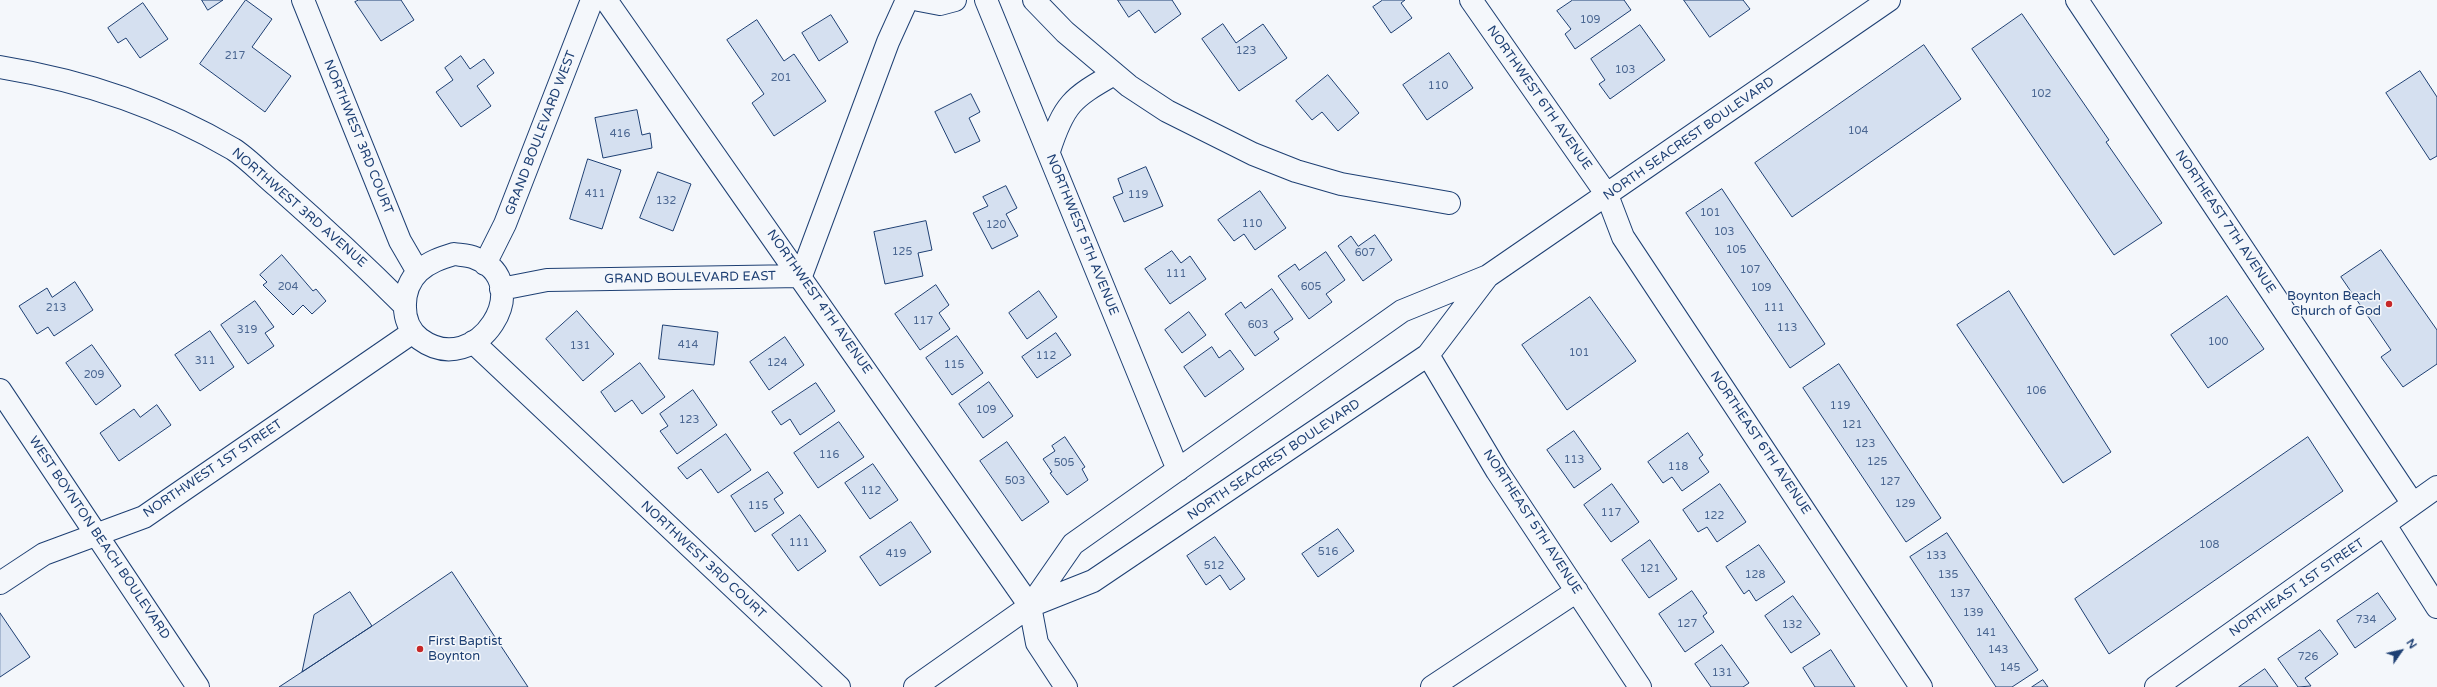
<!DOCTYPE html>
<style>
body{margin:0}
#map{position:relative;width:2437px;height:687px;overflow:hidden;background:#f4f7fb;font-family:"Varela Round",sans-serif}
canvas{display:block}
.north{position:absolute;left:2381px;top:631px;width:40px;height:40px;-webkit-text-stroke:3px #f4f7fb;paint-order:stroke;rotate:56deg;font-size:11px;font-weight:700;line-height:16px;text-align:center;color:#1d3f73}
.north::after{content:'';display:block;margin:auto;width:14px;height:18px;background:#1d3f73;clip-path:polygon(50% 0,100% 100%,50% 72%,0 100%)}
</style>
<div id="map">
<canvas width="2437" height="687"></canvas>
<div class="north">N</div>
</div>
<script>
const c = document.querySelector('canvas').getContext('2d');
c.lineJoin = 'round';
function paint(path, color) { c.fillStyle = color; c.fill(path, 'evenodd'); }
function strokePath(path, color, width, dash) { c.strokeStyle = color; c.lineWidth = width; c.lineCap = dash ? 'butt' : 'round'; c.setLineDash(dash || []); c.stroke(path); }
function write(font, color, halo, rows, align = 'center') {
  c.font = font + ' "Varela Round",sans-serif'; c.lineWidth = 3; c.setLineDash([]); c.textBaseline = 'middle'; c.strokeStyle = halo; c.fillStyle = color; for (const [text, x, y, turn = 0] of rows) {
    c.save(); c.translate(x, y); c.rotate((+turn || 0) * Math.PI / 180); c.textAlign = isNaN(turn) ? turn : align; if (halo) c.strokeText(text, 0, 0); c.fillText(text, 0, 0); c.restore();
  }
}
const building = new Path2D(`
 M 202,0 L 223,0 L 208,10 Z
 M 246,0 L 272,19 L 252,47 L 291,76 L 265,112 L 200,64 Z
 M 359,0 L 401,0 L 414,20 L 381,41 L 355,2 Z
 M 1118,0 L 1172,0 L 1181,14 L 1155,33 L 1139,10 L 1129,17 Z
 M 1383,0 L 1405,0 L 1401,3 L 1412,18 L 1391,33 L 1373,7 Z
 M 1573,0 L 1624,0 L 1631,10 L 1575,49 L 1565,34 L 1571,29 L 1557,11 Z
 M 1684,0 L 1743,0 L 1750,9 L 1710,37 Z
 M 143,3 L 168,39 L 140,58 L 126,38 L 118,43 L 108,28 Z
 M 2022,14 L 2109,140 L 2106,142 L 2162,223 L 2114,255 L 1972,49 Z
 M 831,15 L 848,42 L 819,61 L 802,33 Z
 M 757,20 L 784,61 L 794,54 L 826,101 L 774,136 L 752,103 L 764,94 L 727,40 Z
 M 1223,24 L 1236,43 L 1263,24 L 1287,58 L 1239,91 L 1202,39 Z
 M 1640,25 L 1665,60 L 1610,99 L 1599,84 L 1605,80 L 1591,59 Z
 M 1924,45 L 1961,99 L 1792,217 L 1755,163 Z
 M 1449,53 L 1473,88 L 1427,120 L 1403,85 Z
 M 461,56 L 470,69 L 484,59 L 494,73 L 477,86 L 491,106 L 461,127 L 436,92 L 453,80 L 445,68 Z
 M 2420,71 L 2437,97 L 2437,156 L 2430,160 L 2386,93 Z
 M 1328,75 L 1359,113 L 1338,131 L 1322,112 L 1312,120 L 1296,101 Z
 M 971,94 L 980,112 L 969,118 L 980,141 L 955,153 L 935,112 Z
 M 637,110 L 642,135 L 650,133 L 652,148 L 603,158 L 595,118 Z
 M 588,159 L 621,170 L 602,229 L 570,219 Z
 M 1146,167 L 1163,206 L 1124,222 L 1113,197 L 1123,193 L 1118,179 Z
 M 658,172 L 691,184 L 673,231 L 640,218 Z
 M 1006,186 L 1017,208 L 1006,214 L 1018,236 L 992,249 L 973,213 L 988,206 L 983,197 Z
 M 1722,189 L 1825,344 L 1790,368 L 1686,213 Z
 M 1260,191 L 1286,228 L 1255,250 L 1244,234 L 1234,241 L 1218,220 Z
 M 926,221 L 932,250 L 918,253 L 923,276 L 885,284 L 874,232 Z
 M 1375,235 L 1392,260 L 1363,281 L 1338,246 L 1351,236 L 1358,246 Z
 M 2381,250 L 2437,330 L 2437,364 L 2403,387 L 2381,357 L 2391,350 L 2341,277 Z
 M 1172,251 L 1181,263 L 1190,256 L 1206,279 L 1170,304 L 1145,269 Z
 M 1326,252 L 1345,280 L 1326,294 L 1332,302 L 1309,319 L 1278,276 L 1295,264 L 1299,270 Z
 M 282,255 L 313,291 L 316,289 L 326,301 L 312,314 L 303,305 L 293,315 L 263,285 L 267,282 L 260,275 Z
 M 75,282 L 93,310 L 54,336 L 48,327 L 37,334 L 19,306 L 47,288 L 52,297 Z
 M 936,285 L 949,305 L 939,313 L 950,329 L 920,350 L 895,314 Z
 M 1272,289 L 1293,319 L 1274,332 L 1279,339 L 1255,356 L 1225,314 L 1241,302 L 1245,308 Z
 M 1039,291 L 1057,317 L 1027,339 L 1009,313 Z
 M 2009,291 L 2111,452 L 2063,483 L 1957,325 Z
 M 2227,296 L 2264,349 L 2208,388 L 2171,335 Z
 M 1590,297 L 1636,361 L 1567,410 L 1522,345 Z
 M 255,301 L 274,327 L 265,333 L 274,346 L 248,364 L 221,325 Z
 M 577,311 L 614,354 L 583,381 L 546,339 Z
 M 1189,312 L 1206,335 L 1182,353 L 1165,330 Z
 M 663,325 L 718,332 L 714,365 L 659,359 Z
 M 210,331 L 234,367 L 200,391 L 175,355 Z
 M 1056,333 L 1071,355 L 1037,378 L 1022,357 Z
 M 957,336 L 983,373 L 952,395 L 926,358 Z
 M 785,337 L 804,365 L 769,390 L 750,362 Z
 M 92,345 L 121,386 L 96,405 L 66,363 Z
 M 1212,347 L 1219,358 L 1230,350 L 1244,369 L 1205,397 L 1184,367 Z
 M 640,363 L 665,397 L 642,414 L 632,400 L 615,412 L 601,392 Z
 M 1839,364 L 1941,518 L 1906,542 L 1803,388 Z
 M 989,382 L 1013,416 L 983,438 L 959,404 Z
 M 816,383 L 835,411 L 800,435 L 790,419 L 781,425 L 772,412 Z
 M 693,390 L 717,425 L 677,454 L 660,431 L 668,426 L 660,414 Z
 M 157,405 L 171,425 L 119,461 L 100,433 L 134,409 L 140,417 Z
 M 839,422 L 864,457 L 818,488 L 794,453 Z
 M 1574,431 L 1601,469 L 1574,488 L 1547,450 Z
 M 1688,433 L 1703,455 L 1699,458 L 1709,472 L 1682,491 L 1672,477 L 1663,483 L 1648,462 Z
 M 726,434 L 751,470 L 718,493 L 701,469 L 687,479 L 678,468 Z
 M 1065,437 L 1085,467 L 1082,469 L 1088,480 L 1067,495 L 1050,473 L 1052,472 L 1043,459 L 1055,451 L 1052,446 Z
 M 2308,437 L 2343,491 L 2109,654 L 2075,599 Z
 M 1007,442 L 1049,502 L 1022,521 L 980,461 Z
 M 873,464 L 898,500 L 870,519 L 845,483 Z
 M 768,472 L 783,493 L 774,499 L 784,513 L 755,532 L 731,496 Z
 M 1612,484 L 1639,522 L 1611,542 L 1584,505 Z
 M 1720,484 L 1746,522 L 1717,542 L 1707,527 L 1698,532 L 1683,510 Z
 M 800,515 L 826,551 L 798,571 L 772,535 Z
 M 911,522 L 931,552 L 880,586 L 860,557 Z
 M 1338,529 L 1354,551 L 1318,577 L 1302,554 Z
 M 1947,533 L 2038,670 L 2012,687 L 1996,687 L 1910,557 Z
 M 1215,537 L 1245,579 L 1230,590 L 1220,575 L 1206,585 L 1187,556 Z
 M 1650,540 L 1677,579 L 1649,598 L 1622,560 Z
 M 1759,545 L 1785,582 L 1756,601 L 1749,590 L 1744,594 L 1726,567 Z
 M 452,572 L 528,687 L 279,687 L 372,626 Z
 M 1692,591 L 1707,613 L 1703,616 L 1714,632 L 1685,652 L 1659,614 Z
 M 350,592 L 372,626 L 302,672 L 314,615 Z
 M 2378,593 L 2396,619 L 2355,648 L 2337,621 Z
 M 1793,596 L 1820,634 L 1791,653 L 1765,616 Z
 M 0,613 L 30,657 L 0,677 Z
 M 2320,630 L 2338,654 L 2305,678 L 2311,686 L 2298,687 L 2278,659 Z
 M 1722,645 L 1749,683 L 1743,687 L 1711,687 L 1695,664 Z
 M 1831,650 L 1855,687 L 1815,687 L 1803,668 Z
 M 2265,669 L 2278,687 L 2239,687 Z
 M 2043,680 L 2048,687 L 2032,687 Z`);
const minor = new Path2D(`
 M 303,0 L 400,241 L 418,272
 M 606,0 L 1030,606 L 1037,643 L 1066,687
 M 919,0 L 940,4 L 955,0
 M 986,0 L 1178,470
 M 1034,0 L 1065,32 L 1129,86 L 1167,111 L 1253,154 L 1296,171 L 1341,184 L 1449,203
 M 1471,0 L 1607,195 L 1623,237 L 1921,687
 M 2077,0 L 2413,504
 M 0,67 C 80,80 162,107 233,149 C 249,159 264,176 279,188 C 322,226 364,265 405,306
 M 1049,151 C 1064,104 1072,98 1114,74
 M 454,254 C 460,255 469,255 475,258 C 539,282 477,381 420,339 C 399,323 401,288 419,271 C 429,262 441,258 454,254 Z
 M 485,264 L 505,224 L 592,0
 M 501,289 L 547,280 L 801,276 L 888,42 L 907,0
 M 473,342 L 839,687
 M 1428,355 L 1497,471 L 1640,687
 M 2385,525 L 2437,607
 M 0,583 L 44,554 L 144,517 L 413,332
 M 1030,606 L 1073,544 L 1402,311 L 1488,276 L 1889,0
 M 915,687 L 1030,606 L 1093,581 L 1428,355 L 1487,277
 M 1432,687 L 1577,591
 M 2156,687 L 2437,487`);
const major = new Path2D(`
 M 0,390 L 198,687`);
const markers = [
 [2389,304,4,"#c62828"],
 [420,649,4,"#c62828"]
];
const numberNames = [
 ["109",1590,20],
 ["123",1246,51],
 ["217",235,56],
 ["103",1625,70],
 ["201",781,78],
 ["110",1438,86],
 ["102",2041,94],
 ["104",1858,131],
 ["416",620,134],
 ["411",595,194],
 ["119",1138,195],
 ["132",666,201],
 ["101",1710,213],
 ["110",1252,224],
 ["120",996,225],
 ["103",1724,232],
 ["105",1736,250],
 ["125",902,252],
 ["607",1365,253],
 ["107",1750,270],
 ["111",1176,274],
 ["204",288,287],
 ["605",1311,287],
 ["109",1761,288],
 ["213",56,308],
 ["111",1774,308],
 ["117",923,321],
 ["603",1258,325],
 ["113",1787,328],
 ["319",247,330],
 ["100",2218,342],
 ["414",688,345],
 ["131",580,346],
 ["101",1579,353],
 ["112",1046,356],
 ["311",205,361],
 ["124",777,363],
 ["115",954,365],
 ["209",94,375],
 ["106",2036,391],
 ["119",1840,406],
 ["109",986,410],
 ["123",689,420],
 ["121",1852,425],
 ["123",1865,444],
 ["116",829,455],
 ["113",1574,460],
 ["125",1877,462],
 ["505",1064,463],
 ["118",1678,467],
 ["503",1015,481],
 ["127",1890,482],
 ["112",871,491],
 ["129",1905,504],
 ["115",758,506],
 ["117",1611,513],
 ["122",1714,516],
 ["111",799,543],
 ["108",2209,545],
 ["516",1328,552],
 ["419",896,554],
 ["133",1936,556],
 ["512",1214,566],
 ["121",1650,569],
 ["128",1755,575],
 ["135",1948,575],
 ["137",1960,594],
 ["139",1973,613],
 ["734",2366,620],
 ["127",1687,624],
 ["132",1792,625],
 ["141",1986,633],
 ["143",1998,650],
 ["726",2308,657],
 ["145",2010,668],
 ["131",1722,673]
];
const streetNames = [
 ["NORTHWEST 6TH AVENUE",1539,98,55],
 ["GRAND BOULEVARD WEST",541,133,-69],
 ["NORTHWEST 3RD COURT",358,137,68],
 ["NORTH SEACREST BOULEVARD",1689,139,-35],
 ["NORTHWEST 3RD AVENUE",299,208,41],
 ["NORTHEAST 7TH AVENUE",2225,222,56],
 ["NORTHWEST 5TH AVENUE",1082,235,68],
 ["GRAND BOULEVARD EAST",690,278,-1],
 ["NORTHWEST 4TH AVENUE",819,302,55],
 ["NORTHEAST 6TH AVENUE",1760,443,56],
 ["NORTH SEACREST BOULEVARD",1274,460,-34],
 ["NORTHWEST 1ST STREET",213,469,-34],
 ["NORTHEAST 5TH AVENUE",1532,522,57],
 ["WEST BOYNTON BEACH BOULEVARD",99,538,56],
 ["NORTHWEST 3RD COURT",703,560,43],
 ["NORTHEAST 1ST STREET",2297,588,-35]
];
const poiNames = [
 ["Boynton Beach",2381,297],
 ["Church of God",2381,312],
 ["First Baptist",428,642,"left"],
 ["Boynton",428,657,"left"]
];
paint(building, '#d5e0f0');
strokePath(building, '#1d3f73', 1);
strokePath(minor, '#1d3f73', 24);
strokePath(major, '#1d3f73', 24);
strokePath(minor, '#f4f7fb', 22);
strokePath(major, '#f4f7fb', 22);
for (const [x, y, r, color] of markers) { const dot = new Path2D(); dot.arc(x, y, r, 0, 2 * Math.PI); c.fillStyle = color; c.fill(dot); strokePath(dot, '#f4f7fb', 1.5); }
write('11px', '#4b6792', null, numberNames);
write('13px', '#1d3f73', '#f4f7fb', streetNames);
write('13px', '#1d3f73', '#f4f7fb', poiNames, 'right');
</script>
